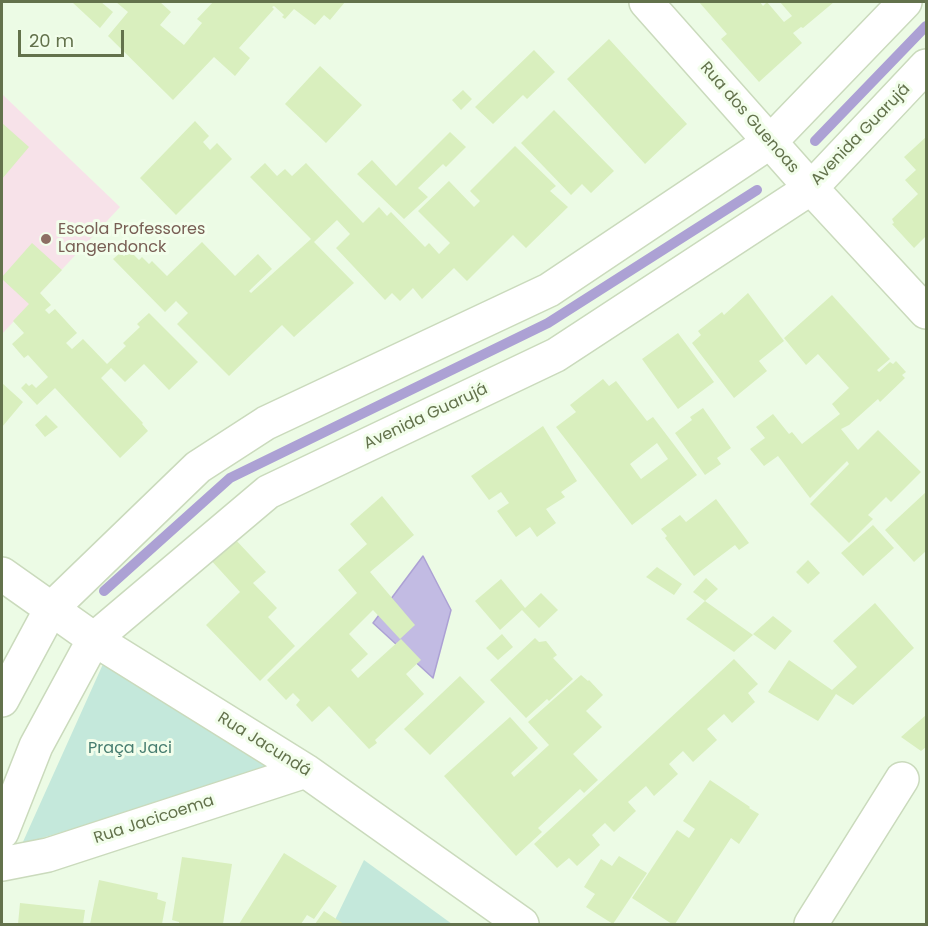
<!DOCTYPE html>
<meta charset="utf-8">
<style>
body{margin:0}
#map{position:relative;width:928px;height:926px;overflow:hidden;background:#ecfbe5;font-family:Poppins,sans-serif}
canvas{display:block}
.frame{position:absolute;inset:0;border:3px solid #63724c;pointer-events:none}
.scale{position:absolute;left:18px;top:30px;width:106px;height:27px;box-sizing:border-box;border:3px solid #63724c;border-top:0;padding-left:8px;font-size:18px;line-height:21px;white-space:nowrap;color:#63724c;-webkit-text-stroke:4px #f2feeb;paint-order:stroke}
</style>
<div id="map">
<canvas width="928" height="926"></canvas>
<div class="frame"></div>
<div class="scale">20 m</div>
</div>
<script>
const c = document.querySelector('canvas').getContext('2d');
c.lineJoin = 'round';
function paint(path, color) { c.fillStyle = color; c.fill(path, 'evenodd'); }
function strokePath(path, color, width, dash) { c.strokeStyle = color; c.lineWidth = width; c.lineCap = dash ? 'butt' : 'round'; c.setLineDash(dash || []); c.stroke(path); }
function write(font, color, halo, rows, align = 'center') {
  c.font = font + ' Poppins,sans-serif'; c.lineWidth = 6; c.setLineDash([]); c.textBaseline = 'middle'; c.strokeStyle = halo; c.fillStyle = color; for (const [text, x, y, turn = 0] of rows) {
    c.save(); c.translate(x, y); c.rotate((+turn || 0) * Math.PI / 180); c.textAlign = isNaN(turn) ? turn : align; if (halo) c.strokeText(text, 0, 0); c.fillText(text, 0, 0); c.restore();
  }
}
const education = new Path2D(`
 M 2,94 L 120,207 L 2,334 Z`);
const green = new Path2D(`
 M 103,664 L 280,767 L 22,844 Z
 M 364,860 L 452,924 L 333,924 Z`);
const water = new Path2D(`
 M 423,556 L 451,610 L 433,678 L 373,623 Z`);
const stream = new Path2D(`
 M 815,141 L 926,26
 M 104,591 L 230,478 L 548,323 L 757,190`);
const building = new Path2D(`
 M 72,2 L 101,2 L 113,12 L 100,28 Z
 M 116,2 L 160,2 L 171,12 L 160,25 L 184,45 L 202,23 L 197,19 L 213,2 L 345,2 L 330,20 L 324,15 L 315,25 L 294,9 L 285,19 L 282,17 L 284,15 L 274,6 L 272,7 L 274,9 L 239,48 L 250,58 L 235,76 L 214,57 L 173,100 L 108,36 L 128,12 Z
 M 699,2 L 760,2 L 763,6 L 767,2 L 784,22 L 792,16 L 780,2 L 834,2 L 803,28 L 801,27 L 793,33 L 802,43 L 759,82 L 721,39 L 727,34 Z
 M 609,39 L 687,124 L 645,164 L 567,79 Z
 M 534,50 L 555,72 L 527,99 L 523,95 L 493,124 L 475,107 Z
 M 320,66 L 362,105 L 326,143 L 285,104 Z
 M 463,90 L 472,99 L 461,110 L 452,100 Z
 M 554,110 L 614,171 L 591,193 L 582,184 L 571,195 L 521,143 Z
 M 195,121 L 209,136 L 203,142 L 210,150 L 217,143 L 232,159 L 176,215 L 140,178 Z
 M 2,123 L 29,147 L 2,179 Z
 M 450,132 L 466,147 L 446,167 L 443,164 L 418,188 L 428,197 L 404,219 L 357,174 L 372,160 L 396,186 Z
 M 926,137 L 926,236 L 914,248 L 892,224 L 894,223 L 892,219 L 918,194 L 905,180 L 916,170 L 904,157 Z
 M 515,146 L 556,186 L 550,191 L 568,207 L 526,248 L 513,235 L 467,281 L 454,268 L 422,299 L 413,288 L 400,301 L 392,293 L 385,300 L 336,248 L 350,234 L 337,220 L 314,242 L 354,283 L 294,337 L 282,325 L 229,376 L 177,324 L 188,313 L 176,301 L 165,312 L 113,259 L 120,253 L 124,256 L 130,251 L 139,260 L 142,257 L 149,264 L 152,261 L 167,276 L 202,242 L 235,276 L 258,254 L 272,269 L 249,291 L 251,293 L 311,239 L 250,177 L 265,163 L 277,176 L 285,169 L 292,176 L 306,163 L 363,223 L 379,207 L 387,216 L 391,212 L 425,247 L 429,243 L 439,254 L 450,243 L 418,211 L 449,181 L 474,207 L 480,201 L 470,191 Z
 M 32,243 L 62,270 L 40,293 L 51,305 L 45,310 L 49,314 L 55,309 L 77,333 L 66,343 L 72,349 L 83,339 L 107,364 L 126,346 L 123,343 L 140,327 L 137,324 L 149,313 L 198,362 L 169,390 L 144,364 L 125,382 L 111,368 L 101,378 L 143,423 L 142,424 L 148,431 L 120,458 L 55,388 L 37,405 L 21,388 L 26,383 L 29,386 L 32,384 L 36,388 L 48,377 L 28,355 L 24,358 L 12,344 L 24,333 L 13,321 L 29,304 L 2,279 L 2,277 Z
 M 748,293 L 784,341 L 759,361 L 767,371 L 734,398 L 692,343 L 701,335 L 698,331 L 722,312 L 724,315 Z
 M 832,295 L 890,359 L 877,370 L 879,372 L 890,362 L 893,364 L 896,361 L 906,372 L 902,375 L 905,378 L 880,402 L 878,399 L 849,425 L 841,429 L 858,450 L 878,430 L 921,472 L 891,502 L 886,497 L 868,515 L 873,519 L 849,543 L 810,504 L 849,464 L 847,461 L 810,498 L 778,456 L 764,466 L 750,449 L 765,438 L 756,427 L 773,414 L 789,434 L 792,432 L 802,444 L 840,414 L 832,404 L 849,388 L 818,354 L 806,365 L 784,338 Z
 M 678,333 L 714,382 L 678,409 L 642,359 Z
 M 603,379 L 609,386 L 616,381 L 647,421 L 653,417 L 697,475 L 632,525 L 556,427 L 576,412 L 570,405 ZM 657,443 L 668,459 L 641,479 L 630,464 Z
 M 2,383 L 23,402 L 2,427 Z
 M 703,408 L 731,448 L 717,458 L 721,464 L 705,475 L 675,433 L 692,420 L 690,417 Z
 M 46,415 L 58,427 L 45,437 L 35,425 Z
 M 543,426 L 577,481 L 561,492 L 565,497 L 546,509 L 556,523 L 537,537 L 530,527 L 516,537 L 497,511 L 509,503 L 501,492 L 489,500 L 471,476 Z
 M 926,492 L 926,551 L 914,562 L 885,530 Z
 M 382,496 L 414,535 L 370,572 L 415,625 L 400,639 L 373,610 L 349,634 L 368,654 L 351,670 L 358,678 L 401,639 L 421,660 L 406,674 L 424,694 L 375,740 L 377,743 L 369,749 L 329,706 L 312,722 L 296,705 L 300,700 L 293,693 L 286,700 L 267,680 L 357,593 L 338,570 L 367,544 L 350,524 Z
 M 716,499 L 749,543 L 739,550 L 735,545 L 694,576 L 665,538 L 667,536 L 661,529 L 680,515 L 686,522 Z
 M 873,525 L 894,548 L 863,576 L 841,553 Z
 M 233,537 L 266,572 L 253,583 L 277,608 L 268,617 L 295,646 L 260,681 L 206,625 L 240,592 L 209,558 Z
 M 808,560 L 820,573 L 808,584 L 796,572 Z
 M 657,567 L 682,584 L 674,595 L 646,577 Z
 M 706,578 L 718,589 L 705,601 L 753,635 L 734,652 L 686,619 L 705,601 L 693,592 Z
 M 501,579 L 525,608 L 541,593 L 558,610 L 539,628 L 522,610 L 500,630 L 475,601 Z
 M 875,603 L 914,648 L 853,705 L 836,694 L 818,721 L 768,692 L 789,660 L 832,690 L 857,667 L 833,641 Z
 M 773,616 L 792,631 L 775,650 L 753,634 Z
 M 502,634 L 513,647 L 498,660 L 486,648 Z
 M 535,638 L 539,642 L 546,641 L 557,655 L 553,658 L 573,679 L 549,701 L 547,699 L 526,718 L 490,680 Z
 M 734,659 L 758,684 L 748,693 L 755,702 L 732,723 L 724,714 L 707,729 L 717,740 L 693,762 L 683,751 L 669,764 L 678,774 L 654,796 L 646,786 L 628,802 L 636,811 L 614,832 L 605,823 L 592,835 L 600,845 L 577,866 L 569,858 L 557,868 L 534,844 Z
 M 581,675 L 588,681 L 589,680 L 603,695 L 586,711 L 602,727 L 573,754 L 598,780 L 584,793 L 580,789 L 538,828 L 542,832 L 516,856 L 444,776 L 510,717 L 538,748 L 511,773 L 514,777 L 549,745 L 528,722 Z
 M 460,676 L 485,702 L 430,755 L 404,729 Z
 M 926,715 L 926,747 L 921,751 L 901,737 Z
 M 710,780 L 750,807 L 749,808 L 759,814 L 739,844 L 731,838 L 675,924 L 672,924 L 632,898 L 677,830 L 689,838 L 695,829 L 683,821 Z
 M 284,853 L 337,886 L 314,919 L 307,915 L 301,924 L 239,924 Z
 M 619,856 L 647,873 L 613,924 L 586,907 L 595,894 L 584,887 L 601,859 L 612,866 Z
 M 182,857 L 232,864 L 223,924 L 179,924 L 179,922 L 172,920 Z
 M 99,880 L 158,893 L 157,899 L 166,902 L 162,924 L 90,924 Z
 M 20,903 L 85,910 L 83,924 L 18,924 Z
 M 324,911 L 344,924 L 315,924 Z`);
const minor = new Path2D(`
 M 646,2 L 811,188 L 926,312
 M 2,574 L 94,639 L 306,771 L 522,924
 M 2,700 L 51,609 L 198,467 L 266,423 L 549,290 L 770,142 L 905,2
 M 2,832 L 36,746 L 94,639 L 268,492 L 556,355 L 811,188 L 926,66
 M 2,864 L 48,855 L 306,771
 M 811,924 L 902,779`);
const markers = [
 [46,239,6,"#8d6e63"]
];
const streetNames = [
 ["Rua dos Guenoas",749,118,49],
 ["Avenida Guarujá",861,135,-46],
 ["Avenida Guarujá",426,417,-25],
 ["Rua Jacundá",264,745,32],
 ["Rua Jacicoema",154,820,-18]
];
const educationNames = [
 ["Escola Professores",58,230],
 ["Langendonck",58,248]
];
const parkNames = [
 ["Praça Jaci",130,749]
];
paint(education, '#f7e2e9');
paint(green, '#c4e8db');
paint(water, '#c2bbe3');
strokePath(water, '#aca1d4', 1.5);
strokePath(stream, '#aca1d4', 10);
paint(building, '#d9efbe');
strokePath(minor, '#cadabc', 36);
strokePath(minor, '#fff', 33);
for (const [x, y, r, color] of markers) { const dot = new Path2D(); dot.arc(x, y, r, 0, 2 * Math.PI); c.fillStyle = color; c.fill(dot); strokePath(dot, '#f2feeb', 2); }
write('16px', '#63724c', '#f2feeb', streetNames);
write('16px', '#785e54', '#f2feeb', educationNames, 'left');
write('16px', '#477d70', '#f2feeb', parkNames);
</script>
